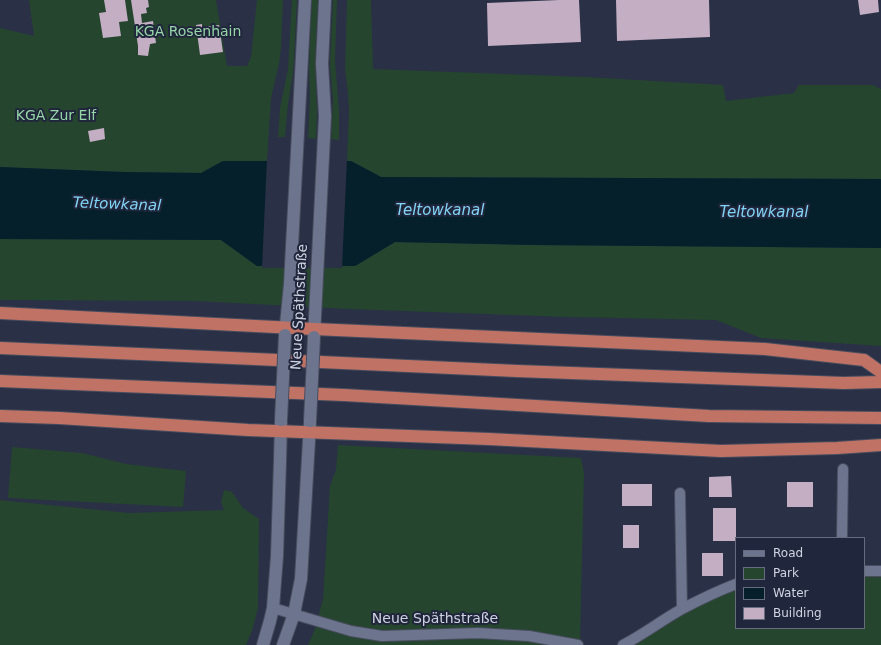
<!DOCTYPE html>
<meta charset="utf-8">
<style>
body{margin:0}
#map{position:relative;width:881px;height:645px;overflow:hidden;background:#2a3046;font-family:"DejaVu Sans",sans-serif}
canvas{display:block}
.legend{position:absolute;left:735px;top:537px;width:130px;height:92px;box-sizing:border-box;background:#20263b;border:1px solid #666b7d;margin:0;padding:5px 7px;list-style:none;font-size:12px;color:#cfd3e1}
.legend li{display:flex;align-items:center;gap:8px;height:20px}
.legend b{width:20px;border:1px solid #666b7d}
</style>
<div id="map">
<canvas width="881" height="645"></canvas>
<ul class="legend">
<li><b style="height:5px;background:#6d758e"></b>Road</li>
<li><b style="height:11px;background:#25452f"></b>Park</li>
<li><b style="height:11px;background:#05202a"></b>Water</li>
<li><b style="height:11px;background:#c3aec4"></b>Building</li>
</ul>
</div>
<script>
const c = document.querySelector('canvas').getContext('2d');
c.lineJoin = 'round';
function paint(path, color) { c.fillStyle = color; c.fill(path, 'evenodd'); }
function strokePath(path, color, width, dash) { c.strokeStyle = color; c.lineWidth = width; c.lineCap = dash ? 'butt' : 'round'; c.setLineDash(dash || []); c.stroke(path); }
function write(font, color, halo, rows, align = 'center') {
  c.font = font + ' "DejaVu Sans",sans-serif'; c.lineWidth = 4; c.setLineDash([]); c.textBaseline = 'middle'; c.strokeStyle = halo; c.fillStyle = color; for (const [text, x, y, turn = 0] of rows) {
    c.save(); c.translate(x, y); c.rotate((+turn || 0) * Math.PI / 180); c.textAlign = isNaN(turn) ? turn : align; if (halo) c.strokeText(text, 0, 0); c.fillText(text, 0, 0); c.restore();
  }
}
const green = new Path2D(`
 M 29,0 L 216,0 L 227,66 L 247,66 L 251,57 L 257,0 L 283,0 L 281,48 L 279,64 L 271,98 L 267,161 L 223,161 L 201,173 L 123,172 L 0,167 L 0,28 L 34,36 Z
 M 292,0 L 297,0 L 294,60 L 293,73 L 288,104 L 285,137 L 278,137 L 280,108 L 288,69 Z
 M 312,0 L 318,0 L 315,61 L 317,112 L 316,139 L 308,138 L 310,98 L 309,65 Z
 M 333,0 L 337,0 L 335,60 L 339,111 L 339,140 L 331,139 L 333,100 L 330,65 Z
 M 347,0 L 371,0 L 373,69 L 585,77 L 723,85 L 726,101 L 794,93 L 799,85 L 873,85 L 881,89 L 881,179 L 381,177 L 351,161 L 347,161 L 349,109 L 348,94 L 345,69 Z
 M 0,239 L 221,240 L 257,266 L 355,266 L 395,242 L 534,245 L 881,248 L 881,346 L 761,338 L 716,320 L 567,317 L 349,309 L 196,301 L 0,300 Z
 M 338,445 L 581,458 L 584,473 L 580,641 L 584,645 L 308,645 L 315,629 L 323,599 L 330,486 L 336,470 Z
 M 12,447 L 82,453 L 126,464 L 186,471 L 183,507 L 8,498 Z
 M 224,490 L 232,492 L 243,508 L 259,519 L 258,608 L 252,631 L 246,645 L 0,645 L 0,500 L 129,513 L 224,510 L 221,502 Z
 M 864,568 L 881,568 L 881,645 L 631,645 L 704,599 L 736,585 L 736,628 L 864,628 Z`);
const water = new Path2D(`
 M 223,161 L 351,161 L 381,177 L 881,179 L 881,248 L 534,245 L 395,242 L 355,266 L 257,266 L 221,240 L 0,239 L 0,167 L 123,172 L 201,173 Z`);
const pier = new Path2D(`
 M 267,159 L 347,159 L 342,268 L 262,268 Z`);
const building = new Path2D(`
 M 104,0 L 125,0 L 128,21 L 119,22 L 121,36 L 103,38 L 99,13 L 106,12 Z
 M 131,0 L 148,0 L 149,7 L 146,8 L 147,13 L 141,14 L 142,23 L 153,21 L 156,43 L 150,44 L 148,56 L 138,55 L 138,46 Z
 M 559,0 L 579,0 L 581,42 L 488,46 L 487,3 Z
 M 616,0 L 709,0 L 710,37 L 617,41 Z
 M 858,0 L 878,0 L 879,12 L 860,15 Z
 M 202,24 L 202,27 L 219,25 L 223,52 L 200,55 L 196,25 Z
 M 104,128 L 105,139 L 90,142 L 88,131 Z
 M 731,476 L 732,497 L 709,497 L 709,477 Z
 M 787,482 L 813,482 L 813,507 L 787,507 Z
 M 622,484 L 652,484 L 652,506 L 622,506 Z
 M 713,508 L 736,508 L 736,541 L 713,541 Z
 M 623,525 L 639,525 L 639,548 L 623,548 Z
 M 702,553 L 723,553 L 723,576 L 702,576 Z`);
const lane = new Path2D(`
 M 680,493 L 682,609
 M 842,538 L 843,469
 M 864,571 L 881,571
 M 273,608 L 351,631 L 382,636 L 478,633 L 529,636 L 578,645
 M 623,645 C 644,634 662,620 682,609 C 699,600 718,591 736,584`);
const secondary = new Path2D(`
 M 285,335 L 290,284 L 305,0
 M 314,337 L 325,116 L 322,64 L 325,0
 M 263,645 L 270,621 L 273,608 L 277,556 L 280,461 L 281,422
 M 283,645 L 294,614 L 301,579 L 310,423`);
const highway = new Path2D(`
 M 0,313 L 314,329 L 765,349 L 864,360 L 881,372
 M 0,348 L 255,359 L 517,371 L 844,383 L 881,382
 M 0,381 L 344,395 L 709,416 L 881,418
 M 0,416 L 59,418 L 248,430 L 489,439 L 721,451 L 837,448 L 881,445`);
const secondaryBridge = new Path2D(`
 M 281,420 L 285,335
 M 310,421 L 314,337`);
const parkNames = [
 ["KGA Rosenhain",188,32],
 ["KGA Zur Elf",56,116]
];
const streetNames = [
 ["Neue Späthstraße",300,307,-87],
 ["Neue Späthstraße",435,619]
];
const waterNames = [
 ["Teltowkanal",117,205,2],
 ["Teltowkanal",440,211],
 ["Teltowkanal",764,213]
];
paint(green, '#25452f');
paint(water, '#05202a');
paint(pier, '#2a3046');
paint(building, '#c3aec4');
strokePath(lane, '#484c5e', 12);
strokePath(secondary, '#484c5e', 14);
strokePath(highway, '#484c5e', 14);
strokePath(lane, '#6d758e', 10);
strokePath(secondary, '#6d758e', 12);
strokePath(highway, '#c07364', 12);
strokePath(secondaryBridge, '#484c5e', 14, []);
strokePath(secondaryBridge, '#6d758e', 12);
write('14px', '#95d5a7', '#20263b', parkNames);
write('14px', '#cfd3e1', '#20263b', streetNames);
write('italic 15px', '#82d4f6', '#20263b', waterNames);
</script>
